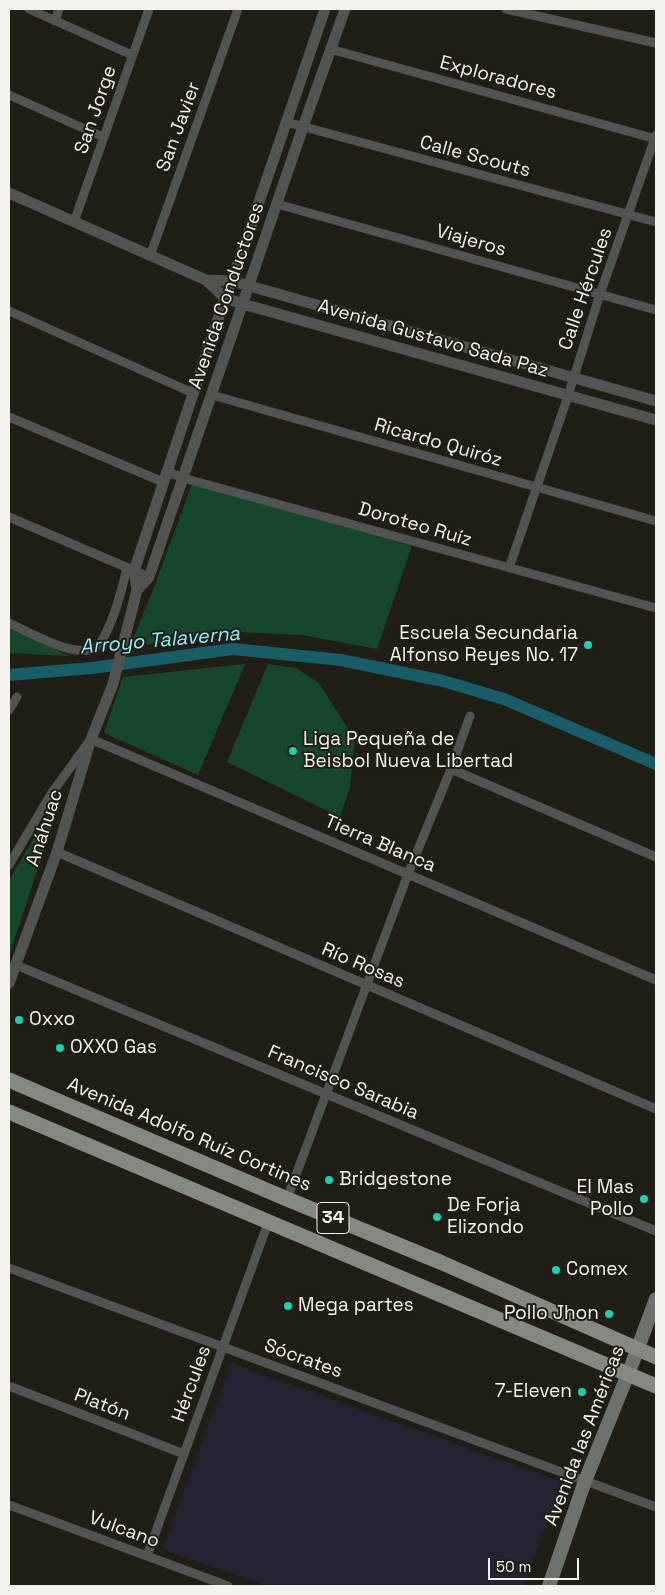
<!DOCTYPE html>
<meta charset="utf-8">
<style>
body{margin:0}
#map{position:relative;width:665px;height:1595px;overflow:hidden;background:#211e16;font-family:"Space Grotesk",sans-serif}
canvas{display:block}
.frame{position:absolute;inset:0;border:10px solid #f6f3ee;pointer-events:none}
.scale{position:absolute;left:488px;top:1558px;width:91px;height:22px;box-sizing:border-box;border:2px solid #f6f3ee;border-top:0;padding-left:6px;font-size:15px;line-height:18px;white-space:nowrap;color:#f6f3ee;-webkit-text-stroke:4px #211e16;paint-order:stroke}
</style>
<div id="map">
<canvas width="665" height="1595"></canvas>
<div class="frame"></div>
<div class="scale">50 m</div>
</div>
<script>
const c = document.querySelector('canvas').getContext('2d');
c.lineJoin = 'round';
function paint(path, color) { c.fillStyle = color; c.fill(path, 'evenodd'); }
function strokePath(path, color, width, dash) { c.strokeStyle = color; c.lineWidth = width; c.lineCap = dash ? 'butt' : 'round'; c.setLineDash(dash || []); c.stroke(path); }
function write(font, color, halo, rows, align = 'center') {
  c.font = font + ' "Space Grotesk",sans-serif'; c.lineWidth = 4; c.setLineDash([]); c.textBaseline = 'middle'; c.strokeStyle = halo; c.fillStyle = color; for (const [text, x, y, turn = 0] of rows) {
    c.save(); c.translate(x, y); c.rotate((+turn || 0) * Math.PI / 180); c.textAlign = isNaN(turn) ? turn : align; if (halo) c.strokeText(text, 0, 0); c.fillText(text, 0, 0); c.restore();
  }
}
const industrial = new Path2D(`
 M 231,1363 L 562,1482 L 524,1586 L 266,1586 L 163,1549 Z`);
const green = new Path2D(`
 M 192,484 L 412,546 L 377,649 L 302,635 L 237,632 L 130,647 L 154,587 Z
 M 9,628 L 69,656 L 9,653 Z
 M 245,664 L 198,775 L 104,733 L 123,677 Z
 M 268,664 L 296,668 L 319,683 L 355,740 L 350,787 L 340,817 L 227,762 Z
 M 58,798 L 61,799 L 9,956 L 9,880 Z`);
const canal = new Path2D(`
 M 9,675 L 92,668 L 233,649 L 341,660 L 443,681 L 504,699 L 656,764`);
const minor = new Path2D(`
 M 29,9 L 132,55
 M 506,9 L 656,43
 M 55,21 L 59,9
 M 330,49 L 656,139
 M 9,95 L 103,137
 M 286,122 L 656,222
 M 277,204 L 656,310
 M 74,222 L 149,9
 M 150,256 L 238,9
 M 9,311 L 193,393
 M 212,395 L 656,521
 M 9,417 L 163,482
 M 166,471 L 183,478 L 656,608
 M 9,517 L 149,577
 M 509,568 L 568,396 L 600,294 L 656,135
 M 9,623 C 28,632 72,657 93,649 C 109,642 123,585 127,568
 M 9,710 L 17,697
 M 451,769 L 656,857
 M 57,852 L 656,1109
 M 9,865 L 51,794 L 91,739 L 656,980
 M 16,965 L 656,1231
 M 287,1199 L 408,874 L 451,769 L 470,716
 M 9,1268 L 656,1507
 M 9,1386 L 184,1454
 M 9,1505 L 228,1586
 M 147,1556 L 268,1223`);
const tertiary = new Path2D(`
 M 9,193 L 206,280 L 225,298 L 243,304 L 656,420
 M 206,280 L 232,281 L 656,401
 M 137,590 L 149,577 L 303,127 L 345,9
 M 9,983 L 57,852 L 91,739 L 113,684 L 137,590 L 134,571 L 225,298 L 232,281 L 325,9`);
const secondary = new Path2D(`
 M 549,1586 L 585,1481 L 632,1364 L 656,1299`);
const primary = new Path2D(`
 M 9,1080 L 287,1199 L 440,1262 L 656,1357
 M 9,1112 L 656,1386`);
const markers = [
 [588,645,5,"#13d5b3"],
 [293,751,5,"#13d5b3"],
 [19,1020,5,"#13d5b3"],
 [60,1048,5,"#13d5b3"],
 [329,1180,5,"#13d5b3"],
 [644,1199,5,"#13d5b3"],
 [437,1217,5,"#13d5b3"],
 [556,1270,5,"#13d5b3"],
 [288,1306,5,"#13d5b3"],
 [609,1314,5,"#13d5b3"],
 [582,1392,5,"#13d5b3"]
];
const shields = [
 [333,1218,32]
];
const shieldNames = [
 ["34",333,1218]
];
const streetNames = [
 ["Exploradores",498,78,15],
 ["San Jorge",96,110,-71],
 ["San Javier",179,127,-70],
 ["Calle Scouts",475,157,15],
 ["Viajeros",471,241,16],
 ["Calle Hércules",586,289,-71],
 ["Avenida Conductores",227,296,-71],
 ["Avenida Gustavo Sada Paz",433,339,16],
 ["Ricardo Quiróz",438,443,16],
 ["Doroteo Ruíz",415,525,16],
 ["Anáhuac",45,828,-72],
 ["Tierra Blanca",380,844,23],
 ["Río Rosas",363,966,23],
 ["Francisco Sarabia",343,1083,23],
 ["Avenida Adolfo Ruíz Cortines",189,1135,23],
 ["Sócrates",303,1359,20],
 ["Hércules",192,1384,-70],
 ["Platón",102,1405,21],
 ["Avenida las Américas",585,1436,-69],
 ["Vulcano",124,1530,20]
];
const poiNames = [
 ["Escuela Secundaria",578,634,"right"],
 ["Alfonso Reyes No. 17",578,656,"right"],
 ["Liga Pequeña de",303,740],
 ["Beisbol Nueva Libertad",303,762],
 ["Oxxo",29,1020],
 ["OXXO Gas",70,1048],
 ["Bridgestone",339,1180],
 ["El Mas",634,1188,"right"],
 ["Pollo",634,1210,"right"],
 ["De Forja",447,1206],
 ["Elizondo",447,1228],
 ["Comex",566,1270],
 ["Mega partes",298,1306],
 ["Pollo Jhon",599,1314,"right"],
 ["7-Eleven",572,1392,"right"]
];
const waterNames = [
 ["Arroyo Talaverna",160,641,-5]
];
paint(industrial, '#252333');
paint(green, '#16472b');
strokePath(canal, '#185e68', 12);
strokePath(minor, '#515450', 9);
strokePath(tertiary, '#515450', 11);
strokePath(secondary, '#6e726c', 14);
strokePath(primary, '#848981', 15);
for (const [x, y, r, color] of markers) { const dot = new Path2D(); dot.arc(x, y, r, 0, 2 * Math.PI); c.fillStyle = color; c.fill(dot); strokePath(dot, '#211e16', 2); }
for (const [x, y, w] of shields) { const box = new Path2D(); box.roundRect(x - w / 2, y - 15.5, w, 31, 4); c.fillStyle = '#211e16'; c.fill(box); strokePath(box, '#f6f3ee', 1); }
write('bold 18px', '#f6f3ee', null, shieldNames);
write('19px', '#f6f3ee', '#211e16', streetNames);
write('19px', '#f6f3ee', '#211e16', poiNames, 'left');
write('italic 20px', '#8eedfc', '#211e16', waterNames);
</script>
